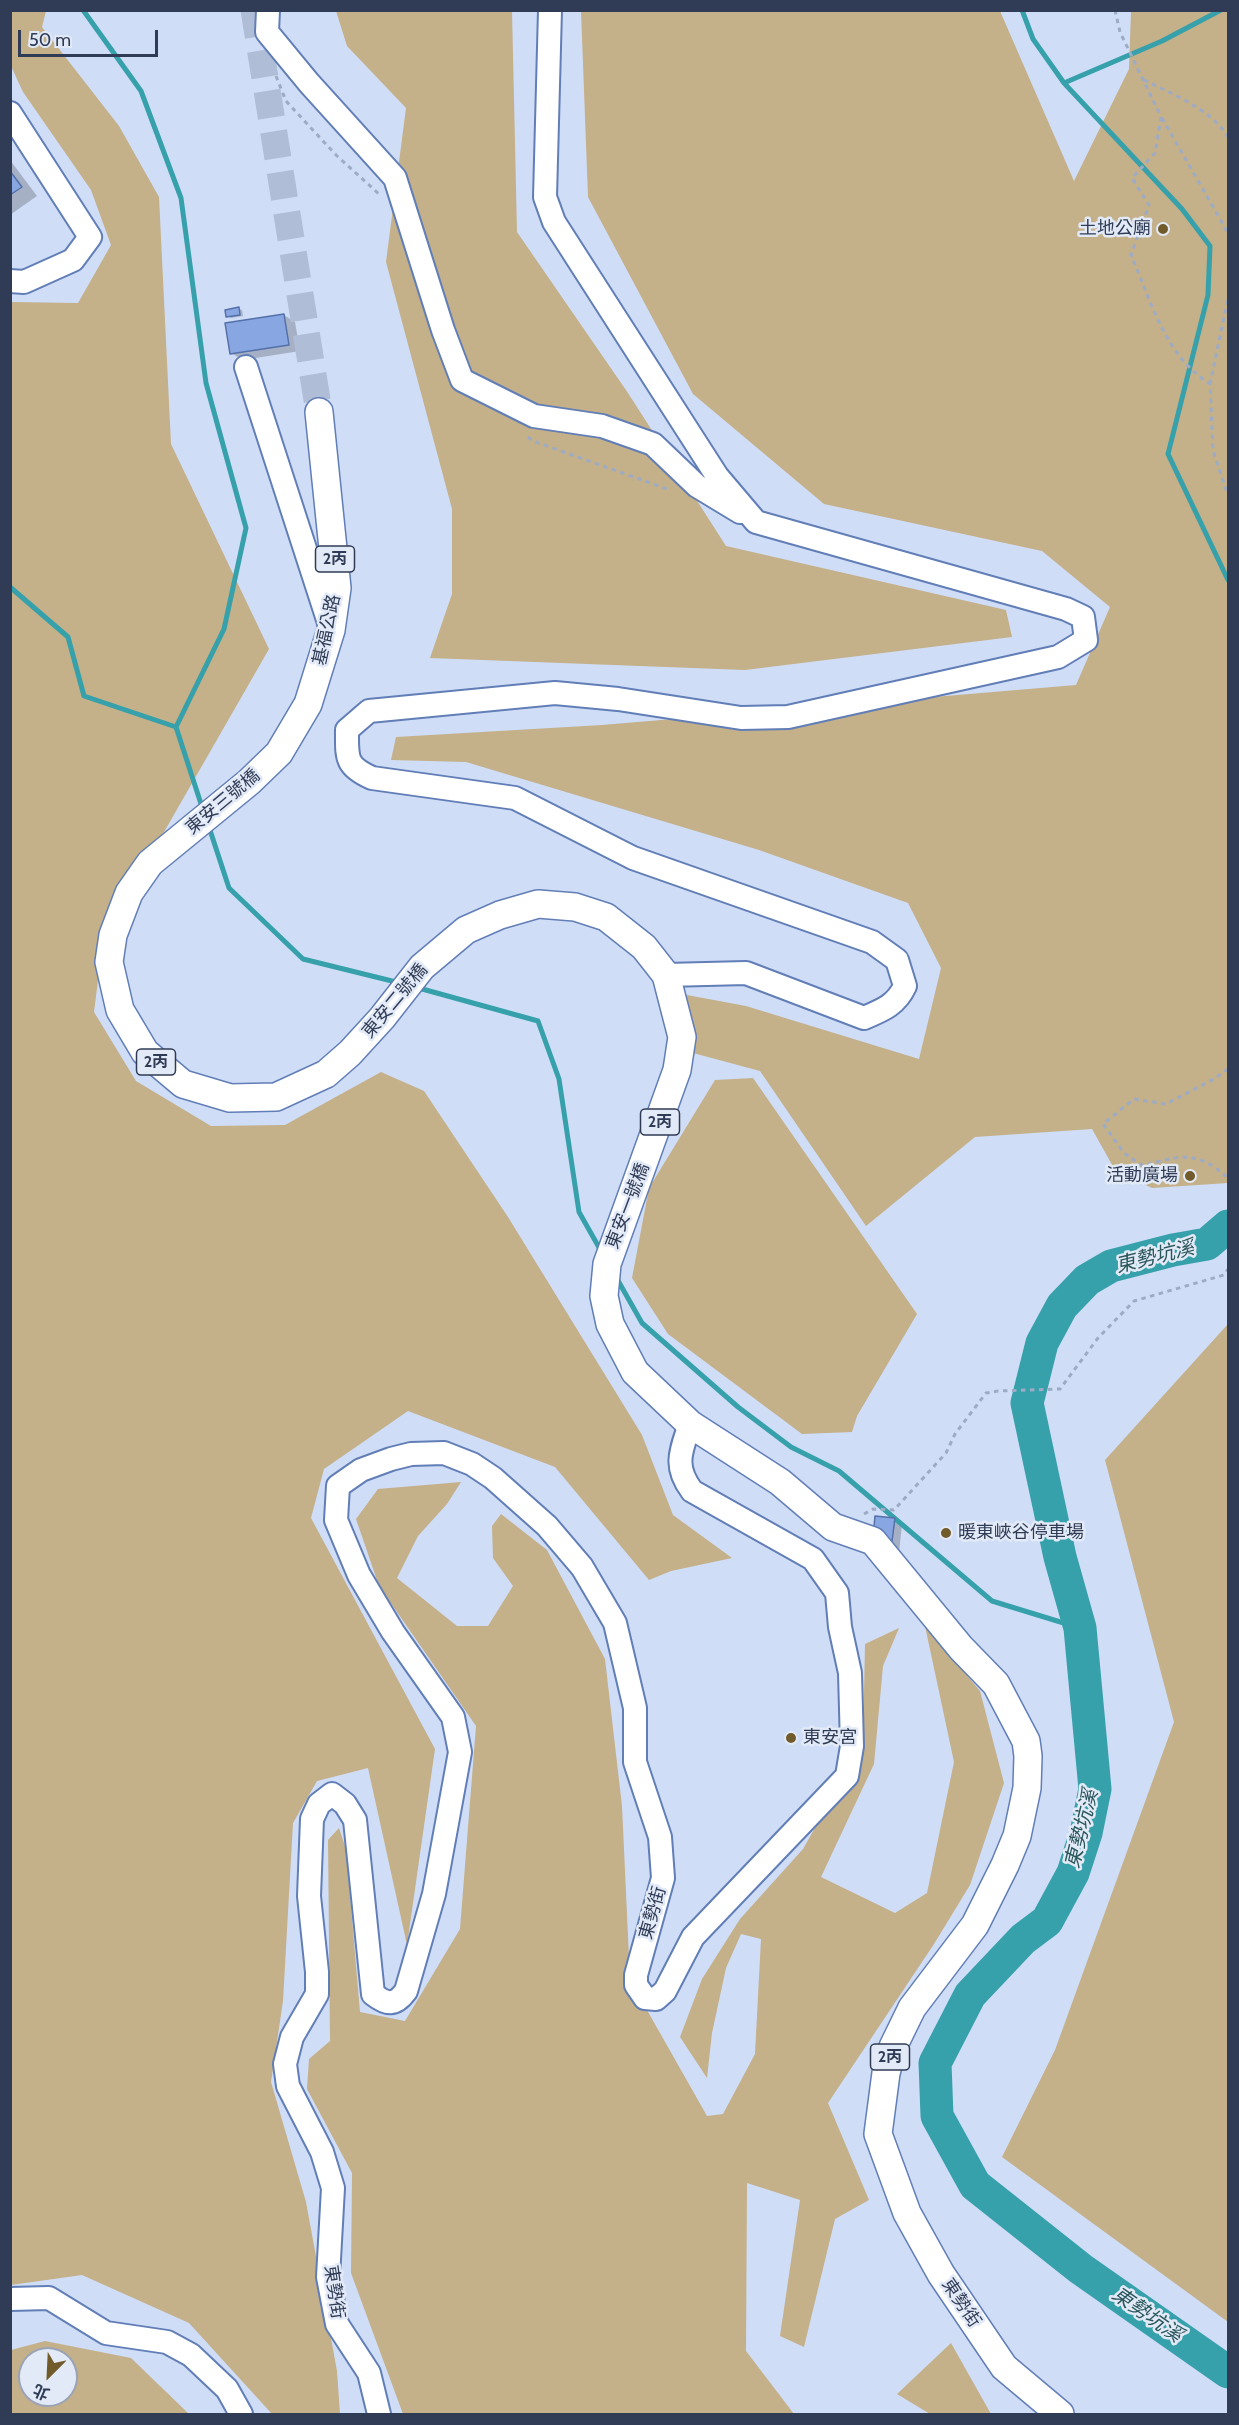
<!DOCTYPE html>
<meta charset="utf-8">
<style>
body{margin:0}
#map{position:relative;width:1239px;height:2425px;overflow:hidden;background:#d0ddf7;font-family:Cabin,"Noto Sans TC",sans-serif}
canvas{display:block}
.frame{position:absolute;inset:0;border:12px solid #303c56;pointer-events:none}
.north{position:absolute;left:18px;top:2347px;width:60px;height:60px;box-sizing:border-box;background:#e3eaf7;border:2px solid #9ba4b7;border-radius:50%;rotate:204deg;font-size:16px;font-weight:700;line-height:24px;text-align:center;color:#303c56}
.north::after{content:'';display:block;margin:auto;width:21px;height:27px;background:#725b2b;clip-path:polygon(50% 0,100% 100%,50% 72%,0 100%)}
.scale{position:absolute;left:18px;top:30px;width:140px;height:27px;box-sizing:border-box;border:3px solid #303c56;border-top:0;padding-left:8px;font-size:18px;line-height:21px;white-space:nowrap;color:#303c56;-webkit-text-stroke:4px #e3eaf7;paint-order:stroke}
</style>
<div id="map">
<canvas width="1239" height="2425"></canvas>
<div class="frame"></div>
<div class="north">北</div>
<div class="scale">50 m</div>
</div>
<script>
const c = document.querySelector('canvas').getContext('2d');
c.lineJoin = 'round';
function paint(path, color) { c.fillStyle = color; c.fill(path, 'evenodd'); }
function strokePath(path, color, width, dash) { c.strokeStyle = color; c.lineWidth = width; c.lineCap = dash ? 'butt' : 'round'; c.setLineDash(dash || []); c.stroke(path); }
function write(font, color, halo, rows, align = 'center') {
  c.font = font + ' Cabin,"Noto Sans TC",sans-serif'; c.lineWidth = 5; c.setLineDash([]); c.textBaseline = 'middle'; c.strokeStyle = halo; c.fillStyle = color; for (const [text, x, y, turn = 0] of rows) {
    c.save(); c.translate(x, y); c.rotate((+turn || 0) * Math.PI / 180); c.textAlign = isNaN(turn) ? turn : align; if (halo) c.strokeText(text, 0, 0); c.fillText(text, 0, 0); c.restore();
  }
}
const green = new Path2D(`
 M 10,11 L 46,11 L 42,27 L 119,126 L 159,197 L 171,444 L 269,649 L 129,893 L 101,957 L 94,1012 L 136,1081 L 211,1126 L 285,1125 L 381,1072 L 424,1091 L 508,1217 L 642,1435 L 673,1515 L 732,1558 L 671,1571 L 649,1580 L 555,1467 L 408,1411 L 324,1469 L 311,1518 L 435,1749 L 407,1945 L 368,1768 L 317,1781 L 293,1823 L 283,2001 L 271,2082 L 306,2202 L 337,2371 L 340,2414 L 272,2414 L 189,2323 L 82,2275 L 11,2285 L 10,302 L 78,303 L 111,245 L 91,190 L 23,92 L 11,66 Z
 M 336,11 L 512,11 L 517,232 L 628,393 L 726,546 L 1006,610 L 1012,637 L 745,670 L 430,658 L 452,594 L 452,509 L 386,262 L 406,108 L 347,46 Z
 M 581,11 L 1000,11 L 1074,181 L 1129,69 L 1131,11 L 1228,11 L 1228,1183 L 1152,1188 L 1115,1170 L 1092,1129 L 975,1137 L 866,1226 L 760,1071 L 667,1046 L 676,993 L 746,1006 L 919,1059 L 941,968 L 908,903 L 759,850 L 466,762 L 391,760 L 396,737 L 602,725 L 1076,685 L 1110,607 L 1042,551 L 824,504 L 693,394 L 588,197 Z
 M 753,1078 L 917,1314 L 857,1416 L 852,1432 L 802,1434 L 668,1334 L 632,1278 L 649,1188 L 715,1080 Z
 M 1228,1324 L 1228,2322 L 1002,2157 L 1055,2050 L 1174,1722 L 1105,1460 Z
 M 461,1482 L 447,1504 L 418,1536 L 397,1578 L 457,1626 L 488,1626 L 513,1586 L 493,1558 L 492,1526 L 501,1514 L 547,1550 L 605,1659 L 622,1806 L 630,1980 L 707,2116 L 723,2114 L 755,2054 L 761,1939 L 741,1934 L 726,1968 L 712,2033 L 707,2078 L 680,2037 L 702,1979 L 740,1919 L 803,1849 L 863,1743 L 865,1644 L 899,1628 L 883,1666 L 874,1764 L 821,1877 L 895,1913 L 927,1893 L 954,1762 L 925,1626 L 980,1691 L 1004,1783 L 970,1885 L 934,1944 L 828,2103 L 869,2200 L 835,2219 L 804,2347 L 780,2336 L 800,2200 L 747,2183 L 746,2351 L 794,2414 L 403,2414 L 351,2273 L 352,2173 L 307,2089 L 309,2059 L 330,2041 L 328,1840 L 339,1828 L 346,1849 L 360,2012 L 405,2021 L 460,1929 L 476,1726 L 379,1586 L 356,1519 L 378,1489 Z
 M 45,2341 L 131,2358 L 189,2414 L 11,2414 L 11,2350 ZM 30,2359 L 66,2359 L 66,2395 L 30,2395 Z
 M 951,2343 L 991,2414 L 930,2414 L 897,2394 Z`);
const shadow = new Path2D(`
 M 10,160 L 37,196 L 10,215 Z
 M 239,309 L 242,310 L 243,316 L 231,318 L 227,316 Z
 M 284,315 L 295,322 L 300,351 L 243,360 L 231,353 Z
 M 895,1519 L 902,1524 L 899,1553 L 881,1551 Z`);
const stream = new Path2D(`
 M 83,10 L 141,91 L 181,198 L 206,383 L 246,528 L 224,629 L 176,727
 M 1022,10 L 1033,39 L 1064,83 L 1182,209 L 1210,246 L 1208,295 L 1168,454 L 1228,580
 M 1064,83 L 1162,41 L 1221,10
 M 10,587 L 68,637 L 84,696 L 176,727 L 203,810
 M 208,824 L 229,888 L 303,959 L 400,983
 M 415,987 L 538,1021 L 559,1079 L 579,1212 L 601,1251
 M 616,1277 L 642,1323 L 738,1407 L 791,1447 L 839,1471 L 992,1601 L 1080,1628`);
const river = new Path2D(`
 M 1228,1226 L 1207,1244 L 1173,1250 L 1111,1266 L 1087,1280 L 1062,1306 L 1042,1343 L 1027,1403 L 1060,1557 L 1080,1628 L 1095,1789 L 1086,1833 L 1073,1873 L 1047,1921 L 1023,1939 L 970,1995 L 935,2063 L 937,2116 L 975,2185 L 1081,2269 L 1228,2372`);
const building = new Path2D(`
 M 10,171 L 22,187 L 10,195 Z
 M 239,307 L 240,315 L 226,317 L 225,310 Z
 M 284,314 L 289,345 L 230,354 L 225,323 Z
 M 875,1516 L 895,1518 L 891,1549 L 872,1547 Z`);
const majorTunnel = new Path2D(`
 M 254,10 L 319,412`);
const path = new Path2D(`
 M 1115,10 L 1120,32 L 1161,117 L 1155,153 L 1132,178 L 1149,205 L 1131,255 C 1151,301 1165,356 1210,384 L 1213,451 L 1228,495
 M 276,76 L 286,101 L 336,155 L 379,194
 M 1144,80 C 1172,94 1211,109 1228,137
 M 1162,118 L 1228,233
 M 1210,384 L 1228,298
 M 528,437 L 533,441 L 670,490
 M 1228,1069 L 1214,1079 L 1166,1104 L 1134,1099 L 1103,1124 L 1124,1153 L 1143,1166 C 1180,1155 1197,1150 1228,1178
 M 864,1514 L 873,1509 L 894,1510 L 946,1453 L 955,1434 L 986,1393 L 998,1391 L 1060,1389 L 1098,1338 L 1134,1301 L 1224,1275 L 1228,1269`);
const minor = new Path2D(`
 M 268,10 L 267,32 L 309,83 L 395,178 L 443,330 L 462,380 L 534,416 L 602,426 L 653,444 L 697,486 L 740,512
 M 550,10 L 545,197 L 554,222 L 717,476 L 756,522 L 1066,609 L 1083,617 L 1086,640 L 1058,657 L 788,717 L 741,718 L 618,699 L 555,693 L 369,711 L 347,730 C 347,758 345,766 372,778 L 515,798 L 633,858 L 872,942 L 897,960 L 905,986 C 896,1005 883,1010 864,1018 L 746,973 L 666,975
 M 10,113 L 90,237 L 73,260 L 24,282 L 10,281
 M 246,367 L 331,629
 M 10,2299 L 49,2298 L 106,2333 L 167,2342 L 191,2355 L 227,2389 L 241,2414
 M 379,2414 L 369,2373 L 337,2324 L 328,2277 L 333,2188 L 322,2152 L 288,2086 L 285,2064 L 292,2037 L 317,1994 L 317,1972 L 309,1896 L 312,1819 L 319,1804 L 332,1794 L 345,1804 L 355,1820 L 373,1994 C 387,2005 395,2006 406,1991 L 434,1894 L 460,1752 L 453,1717 L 393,1632 L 359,1575 L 336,1520 L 338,1486 L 361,1470 L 391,1459 L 411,1454 L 444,1453 L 472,1464 L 493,1478 L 547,1526 L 582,1567 L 615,1623 L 635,1708 L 635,1762 L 660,1837 L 663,1878 L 636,1975 L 636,1985 L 645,1998 L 656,1999 L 665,1991 L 693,1937 L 847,1776 L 852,1746 L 850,1673 L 840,1627 L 837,1593 L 813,1559 L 692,1491 C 673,1466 681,1451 690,1424`);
const major = new Path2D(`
 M 319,412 L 337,588 L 331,630 L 308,704 L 279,753 L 249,782 L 150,863 L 129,893 L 113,935 L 109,962 L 120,1010 L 145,1052 L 183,1084 L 230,1098 L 276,1097 L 326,1074 L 350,1053 L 382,1018 L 422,967 L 466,930 L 500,915 L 538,904 L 575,907 L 606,917 L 644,947 L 666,975 L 682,1037 L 677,1070 L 607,1264 L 604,1296 L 610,1324 L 635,1372 L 690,1424 L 780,1482 L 833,1527 L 873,1541 L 961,1648 L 996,1684 L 1026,1741 L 1028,1756 L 1027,1788 L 1017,1836 L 1005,1865 L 975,1925 L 912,2008 L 893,2047 L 886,2073 L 878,2134 L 907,2213 L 941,2274 L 1004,2367 L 1060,2414`);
const markers = [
 [1163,229,6,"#725b2b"],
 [1190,1176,6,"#725b2b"],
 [946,1533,6,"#725b2b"],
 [791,1738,6,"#725b2b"]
];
const shields = [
 [335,559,39],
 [156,1062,39],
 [660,1122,39],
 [890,2057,39]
];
const shieldNames = [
 ["2丙",335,559],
 ["2丙",156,1062],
 ["2丙",660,1122],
 ["2丙",890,2057]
];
const poiNames = [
 ["土地公廟",1151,229],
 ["活動廣場",1178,1176],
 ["暖東峽谷停車場",958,1533,"left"],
 ["東安宮",803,1738,"left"]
];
const streetNames = [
 ["基福公路",327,630,-78],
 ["東安三號橋",223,802,-40],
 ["東安二號橋",395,1001,-50],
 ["東安一號橋",628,1206,-69],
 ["東勢街",653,1913,-74],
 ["東勢街",334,2292,82],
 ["東勢街",961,2303,56]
];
const waterNames = [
 ["東勢坑溪",1155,1257,-14],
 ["東勢坑溪",1082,1829,-76],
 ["東勢坑溪",1147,2315,35]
];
paint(green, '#c4b089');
paint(shadow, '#0003');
strokePath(stream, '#37a1ab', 5);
strokePath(river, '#37a1ab', 33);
paint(building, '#87a6e2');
strokePath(building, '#5470a9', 1.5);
strokePath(majorTunnel, '#b0bdd7', 27, [27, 14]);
strokePath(minor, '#617eb7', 26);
strokePath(major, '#617eb7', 30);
strokePath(path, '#9eabc5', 3, [4.5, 4.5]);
strokePath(minor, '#fff', 22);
strokePath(major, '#fff', 27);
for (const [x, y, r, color] of markers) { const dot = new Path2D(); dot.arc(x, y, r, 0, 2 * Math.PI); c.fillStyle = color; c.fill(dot); strokePath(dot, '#e3eaf7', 2); }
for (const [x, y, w] of shields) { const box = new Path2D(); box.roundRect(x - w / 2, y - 13, w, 26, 4.5); c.fillStyle = '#e3eaf7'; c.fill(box); strokePath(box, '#303c56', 1.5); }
write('bold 16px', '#303c56', null, shieldNames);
write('18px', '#303c56', '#e3eaf7', poiNames, 'right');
write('18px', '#303c56', '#e3eaf7', streetNames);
write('italic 20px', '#28565a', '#e3eaf7', waterNames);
</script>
